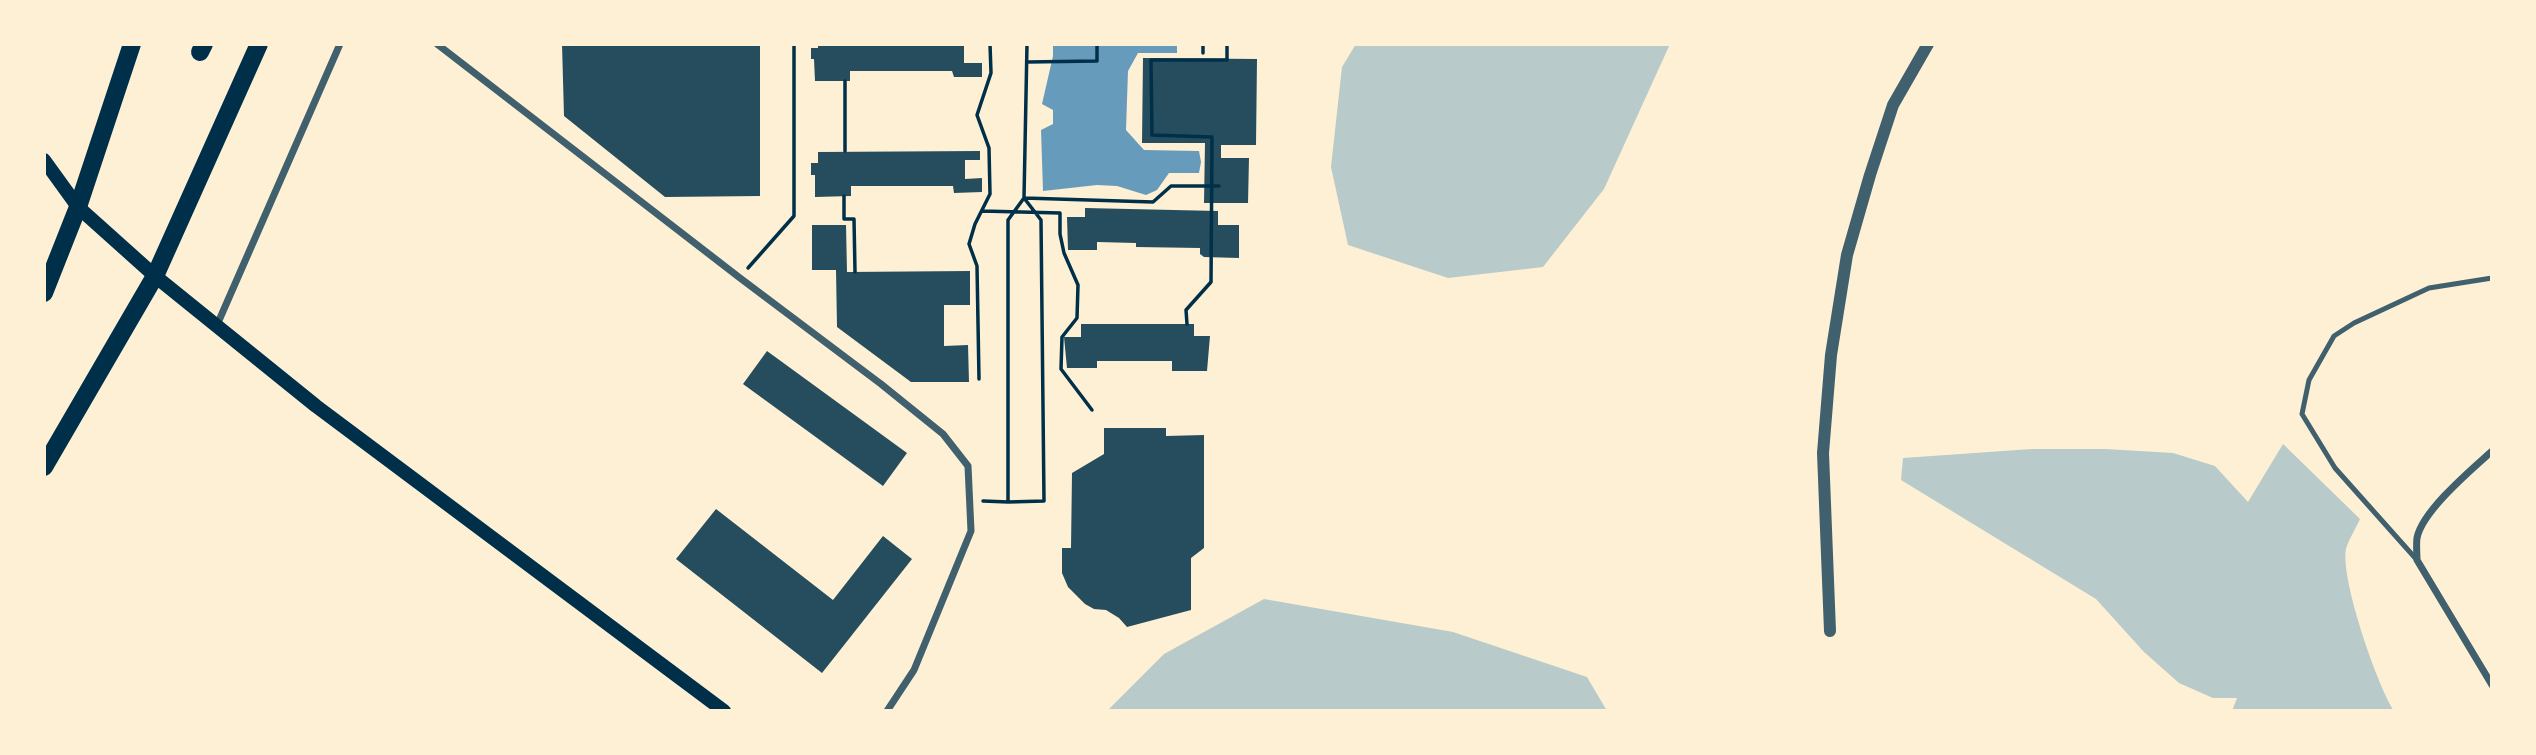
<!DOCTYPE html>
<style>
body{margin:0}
#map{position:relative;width:2536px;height:755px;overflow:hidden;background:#fdf0d5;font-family:Commissioner,sans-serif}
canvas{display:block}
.frame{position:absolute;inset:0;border:46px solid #fdf0d5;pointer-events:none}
</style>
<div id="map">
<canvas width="2536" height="755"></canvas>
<div class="frame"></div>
</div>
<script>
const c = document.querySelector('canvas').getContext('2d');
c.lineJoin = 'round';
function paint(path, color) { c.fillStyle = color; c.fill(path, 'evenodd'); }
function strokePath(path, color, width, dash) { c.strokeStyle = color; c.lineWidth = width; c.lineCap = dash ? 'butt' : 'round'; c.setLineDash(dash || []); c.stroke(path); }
const green = new Path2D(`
 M 1356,44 L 1670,44 L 1604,189 L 1543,267 L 1448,278 L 1348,245 L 1331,167 L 1342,67 Z
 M 2283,444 L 2360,519 C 2356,528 2349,539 2346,549 C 2340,578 2377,685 2394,711 L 2232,711 L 2237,698 L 2213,698 L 2179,683 L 2144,652 L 2096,599 L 1901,480 L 1903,458 L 2032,449 L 2105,449 L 2173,453 L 2215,466 L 2248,502 Z
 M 1264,599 L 1453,632 L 1587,677 L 1607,711 L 1107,711 L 1164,654 Z`);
const water = new Path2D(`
 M 1053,44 L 1177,44 L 1177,53 L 1138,53 L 1128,71 L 1126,130 L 1144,150 L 1199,151 L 1201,162 L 1199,173 L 1169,173 L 1157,190 L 1146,195 L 1117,186 L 1097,185 L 1043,191 L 1041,130 L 1053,124 L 1053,110 L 1042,104 L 1053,56 Z`);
const building = new Path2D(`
 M 562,44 L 760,44 L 760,196 L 665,197 L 564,116 Z
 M 818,44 L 964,44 L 964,63 L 982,63 L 982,77 L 954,77 L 952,71 L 850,71 L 850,81 L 815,81 L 814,59 L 811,59 L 811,48 L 818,48 Z
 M 1143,58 L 1257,59 L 1256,145 L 1221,145 L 1221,158 L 1249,158 L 1248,203 L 1204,203 L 1205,143 L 1142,143 Z
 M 980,151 L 980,160 L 965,160 L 965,179 L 982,178 L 982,192 L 954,193 L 953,186 L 851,186 L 851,196 L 815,197 L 815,175 L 811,175 L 811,163 L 818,163 L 818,152 Z
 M 1085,208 L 1218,211 L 1218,225 L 1239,225 L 1239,258 L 1204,257 L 1200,254 L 1200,248 L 1136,247 L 1136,243 L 1097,242 L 1097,250 L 1068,250 L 1067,217 L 1085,217 Z
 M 812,225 L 846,225 L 847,272 L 970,271 L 970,305 L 944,305 L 944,346 L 968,345 L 969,382 L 911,382 L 837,327 L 836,270 L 812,270 Z
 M 1081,324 L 1194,324 L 1194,336 L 1210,336 L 1207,371 L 1172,371 L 1172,361 L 1097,361 L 1097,368 L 1067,368 L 1064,337 L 1081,337 Z
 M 767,351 L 907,453 L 883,486 L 743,384 Z
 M 1104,428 L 1166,428 L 1166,436 L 1204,435 L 1204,548 L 1191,558 L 1191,610 L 1127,627 L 1119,618 L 1106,610 L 1094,609 L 1085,604 L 1068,587 L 1062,573 L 1062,548 L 1071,548 L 1072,473 L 1104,454 Z
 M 716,509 L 833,600 L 883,536 L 912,559 L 822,673 L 676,559 Z`);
const path = new Path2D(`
 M 1203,44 L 1203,53
 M 1027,62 L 1097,61 L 1097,44
 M 845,81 L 845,151
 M 844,196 L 844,219 L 854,219 L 855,272
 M 982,211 L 1060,213 L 1060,234 L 1064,253 L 1078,285 L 1077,318 L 1062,337 L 1061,369 L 1092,410
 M 748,268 L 794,216 L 794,44
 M 1187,324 L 1186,310 L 1211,282 L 1212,137 L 1152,135 L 1151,60 L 1227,60 L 1227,44
 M 979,379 L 977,266 L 969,244 L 975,224 L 990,194 L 989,148 L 977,115 L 991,73 L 990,44
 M 983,501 L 1008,502 L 1008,220 L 1024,198 L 1027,44
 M 1008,502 L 1044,501 L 1041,220 L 1024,198 L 1153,202 L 1171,186 L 1219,186`);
const service = new Path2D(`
 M 2417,560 L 2335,468 L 2302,414 L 2309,380 L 2334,336 L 2354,323 L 2429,288 L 2492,278`);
const minor = new Path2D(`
 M 437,44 L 740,278 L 881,384 L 943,434 L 968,466 L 971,531 L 914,670 L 887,711
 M 217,325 L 340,44
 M 2492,451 C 2472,469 2422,511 2417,538 C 2416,545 2417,553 2417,560 L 2492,685`);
const tertiary = new Path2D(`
 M 1830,631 L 1823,453 L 1831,355 L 1847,255 L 1870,175 L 1893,105 L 1928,44`);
const secondary = new Path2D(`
 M 44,160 L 78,207 L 155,276 L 316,406 L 724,711`);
const trunk = new Path2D(`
 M 200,52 L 204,44
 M 44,293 L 78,207 L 132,44
 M 44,467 L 155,276 L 259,44`);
paint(green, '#b9caca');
paint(water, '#669bbc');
paint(building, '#264d5e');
strokePath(path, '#003049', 3.5);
strokePath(service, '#3f606c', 5);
strokePath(minor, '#3f606c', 7);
strokePath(tertiary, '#3f606c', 12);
strokePath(secondary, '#003049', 14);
strokePath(trunk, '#003049', 18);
</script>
